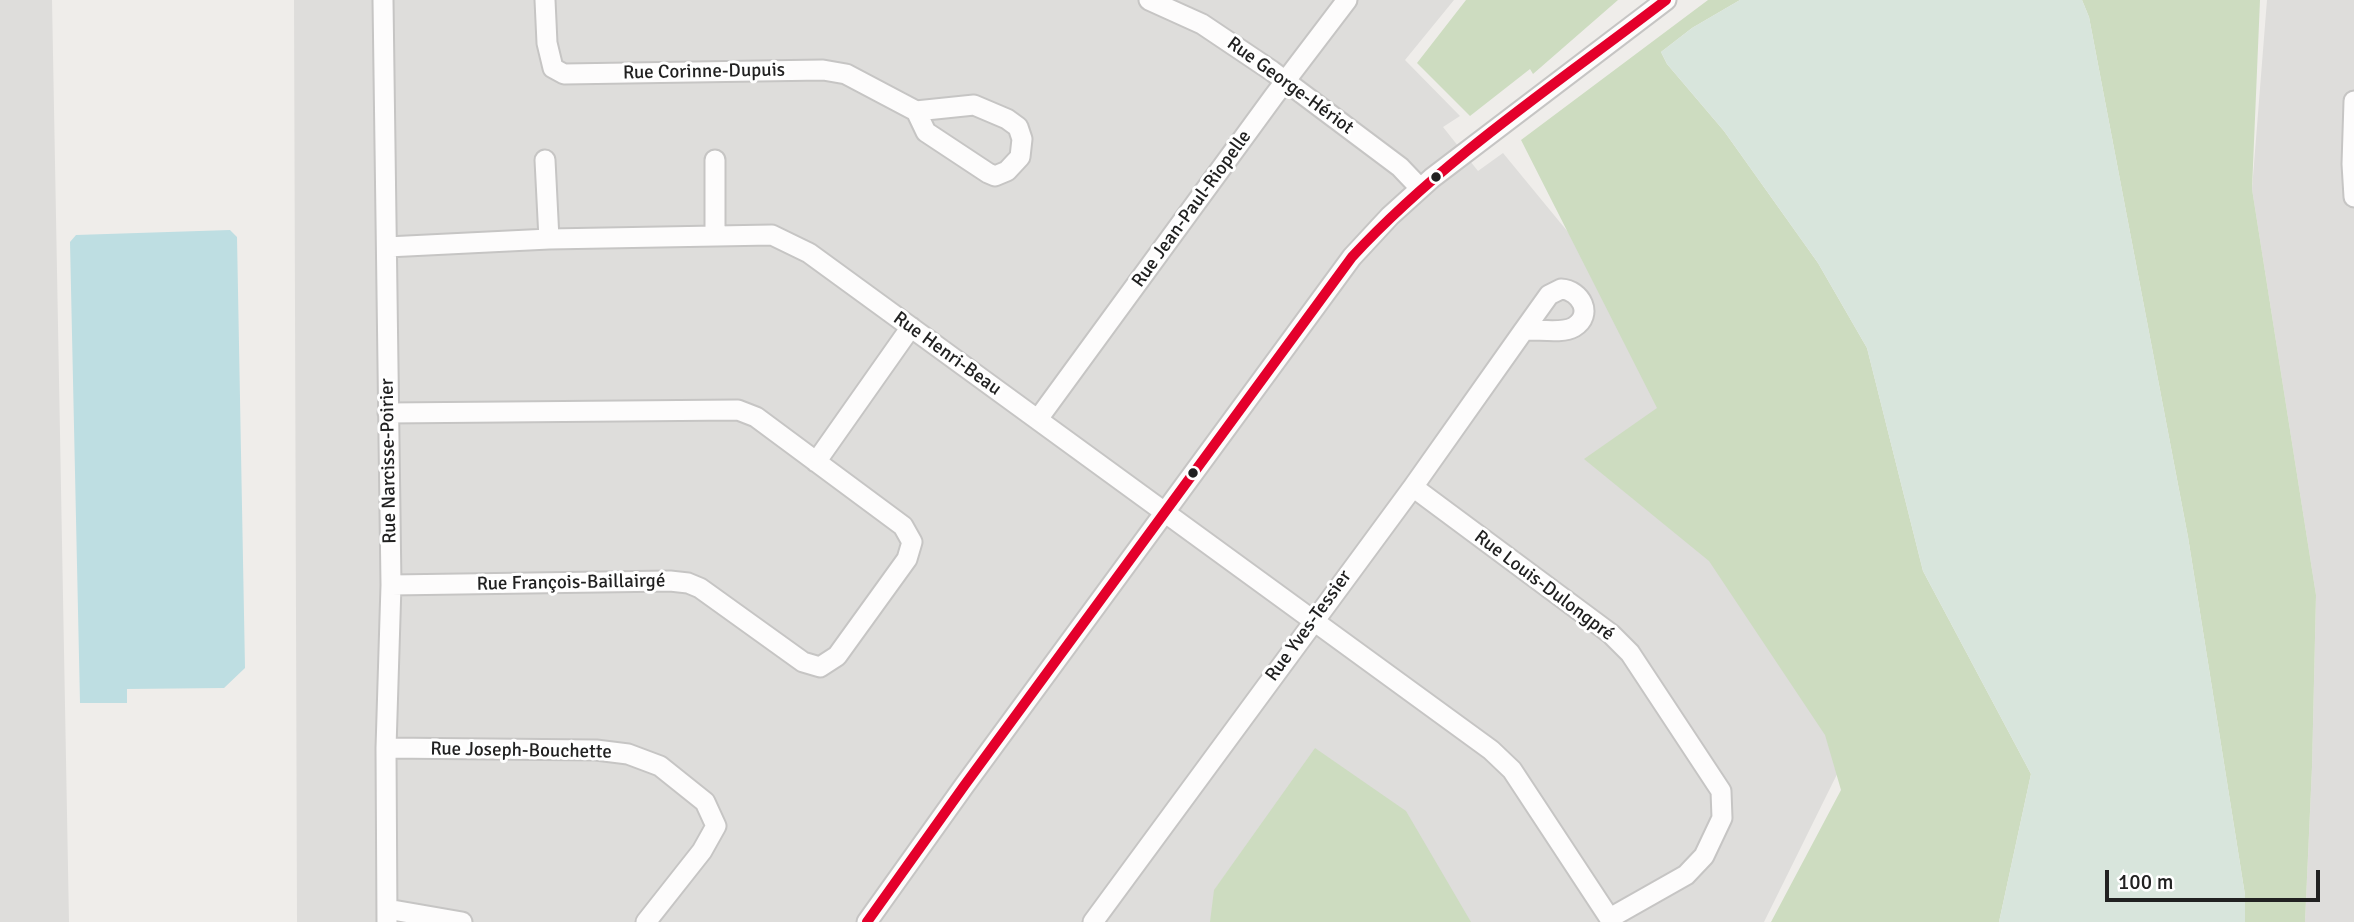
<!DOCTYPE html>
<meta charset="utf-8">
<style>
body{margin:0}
#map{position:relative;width:2354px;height:922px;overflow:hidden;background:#efedea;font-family:Signika,sans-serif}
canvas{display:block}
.scale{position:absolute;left:2105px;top:870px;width:215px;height:32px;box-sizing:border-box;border:4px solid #212121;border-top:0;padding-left:9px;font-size:21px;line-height:24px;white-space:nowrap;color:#212121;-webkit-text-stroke:5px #fff;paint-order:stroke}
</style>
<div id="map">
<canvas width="2354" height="922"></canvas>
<div class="scale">100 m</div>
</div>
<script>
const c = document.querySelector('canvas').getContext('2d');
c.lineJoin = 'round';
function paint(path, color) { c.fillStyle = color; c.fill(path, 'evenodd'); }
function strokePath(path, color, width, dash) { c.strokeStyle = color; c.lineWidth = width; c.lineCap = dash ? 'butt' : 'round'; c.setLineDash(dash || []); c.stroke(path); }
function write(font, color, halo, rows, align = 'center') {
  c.font = font + ' Signika,sans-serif'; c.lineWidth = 6; c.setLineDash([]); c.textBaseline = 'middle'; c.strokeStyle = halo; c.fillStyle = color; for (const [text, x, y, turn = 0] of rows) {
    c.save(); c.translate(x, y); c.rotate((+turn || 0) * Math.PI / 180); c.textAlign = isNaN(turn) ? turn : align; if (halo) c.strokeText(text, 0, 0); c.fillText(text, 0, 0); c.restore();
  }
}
const residential = new Path2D(`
 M 0,0 L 52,0 L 69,922 L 0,922 Z
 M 294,0 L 1454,0 L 1405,60 L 1460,116 L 1443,127 L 1478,171 L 1503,153 L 1591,260 L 1666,408 L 1723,567 L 1847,754 L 1764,922 L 1468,922 L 1316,751 L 1216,888 L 1214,922 L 297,922 Z
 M 2267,0 L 2354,0 L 2354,922 L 2305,922 L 2312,767 L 2316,595 L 2252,189 Z`);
const forest = new Path2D(`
 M 1466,0 L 1618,0 L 1533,74 L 1530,69 L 1470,116 L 1417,63 Z
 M 1708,0 L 1740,0 L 1692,28 L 1661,52 L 1667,64 L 1724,131 L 1818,263 L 1867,348 L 1923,571 L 2031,774 L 1999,922 L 1771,922 L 1841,790 L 1825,735 L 1709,561 L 1584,459 L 1657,408 L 1521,140 Z
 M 2082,0 L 2260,0 L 2252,189 L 2316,595 L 2312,767 L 2305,922 L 2245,922 L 2245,895 L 2188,537 L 2089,17 Z
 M 1315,748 L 1406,811 L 1471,922 L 1210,922 L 1214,890 Z`);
const wetland = new Path2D(`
 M 1740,0 L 2082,0 L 2089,17 L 2188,537 L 2245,895 L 2245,922 L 1999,922 L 2031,774 L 1923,571 L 1867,348 L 1818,263 L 1724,131 L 1667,64 L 1661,52 L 1692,28 Z`);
const water = new Path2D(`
 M 230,230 L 237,237 L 245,668 L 224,688 L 127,689 L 127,703 L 80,703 L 70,242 L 76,235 Z`);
const minor = new Path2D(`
 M 383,0 L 391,585 L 386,748 L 387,922
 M 545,0 L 547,43 L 553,68 L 564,74 L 823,70 L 846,74 L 916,111 L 974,105 L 1007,119 L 1018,127 L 1022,139 L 1020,157 L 1007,171 L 995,176 L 988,173 L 926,132 L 916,111
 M 1149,0 L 1202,24 L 1272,71 L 1400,167 L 1420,188
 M 2354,101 L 2352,164 L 2354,197
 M 545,160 L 549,239
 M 715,160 L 715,236
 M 387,247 L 549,239 L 772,235 L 809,253 L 1491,750 L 1512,770 L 1612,922
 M 1561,289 C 1581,290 1594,315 1574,327 C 1562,334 1538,329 1524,330 L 1549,295 Z
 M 388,413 L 738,410 L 756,417 L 903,526 L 912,542 L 907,559 L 837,656 L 820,667 L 803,662 L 700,588 L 688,583 L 670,581 L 391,585
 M 1038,419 L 1274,96 L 1347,0
 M 816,462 L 911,327
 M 1413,487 L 1611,634 L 1630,653 L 1721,791 L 1722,818 L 1704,856 L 1686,875 L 1610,918
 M 386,748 L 596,750 L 628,754 L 660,766 L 705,802 L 716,826 L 702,851 L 646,922
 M 387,909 L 462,922
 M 867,922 L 964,786 L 1352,257 L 1390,216 L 1432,178 L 1666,0
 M 1093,922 L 1413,487 L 1524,330`);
const bus1 = new Path2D(`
 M 867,922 L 964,786 L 1352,257 C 1444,158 1559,82 1666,0`);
const markers = [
 [1436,177,6,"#212121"],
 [1193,473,6,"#212121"]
];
const streetNames = [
 ["Rue Corinne-Dupuis",704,72,-1],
 ["Rue George-Hériot",1290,86,36],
 ["Rue Jean-Paul-Riopelle",1192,209,-54],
 ["Rue Henri-Beau",947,354,36],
 ["Rue Narcisse-Poirier",389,461,-91],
 ["Rue François-Baillairgé",571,583,-1],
 ["Rue Louis-Dulongpré",1544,586,37],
 ["Rue Yves-Tessier",1309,626,-54],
 ["Rue Joseph-Bouchette",521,751,1]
];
paint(residential, '#dedddb');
paint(forest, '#cddcc0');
paint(wetland, '#d8e5dc');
paint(water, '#bedee2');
strokePath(minor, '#c6c5c4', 23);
strokePath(minor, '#fdfcfc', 19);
strokePath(bus1, '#e4002b', 10);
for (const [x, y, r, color] of markers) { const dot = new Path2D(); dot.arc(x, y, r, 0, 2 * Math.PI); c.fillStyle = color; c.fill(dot); strokePath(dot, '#fff', 2.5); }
write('19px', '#212121', '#fff', streetNames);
</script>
